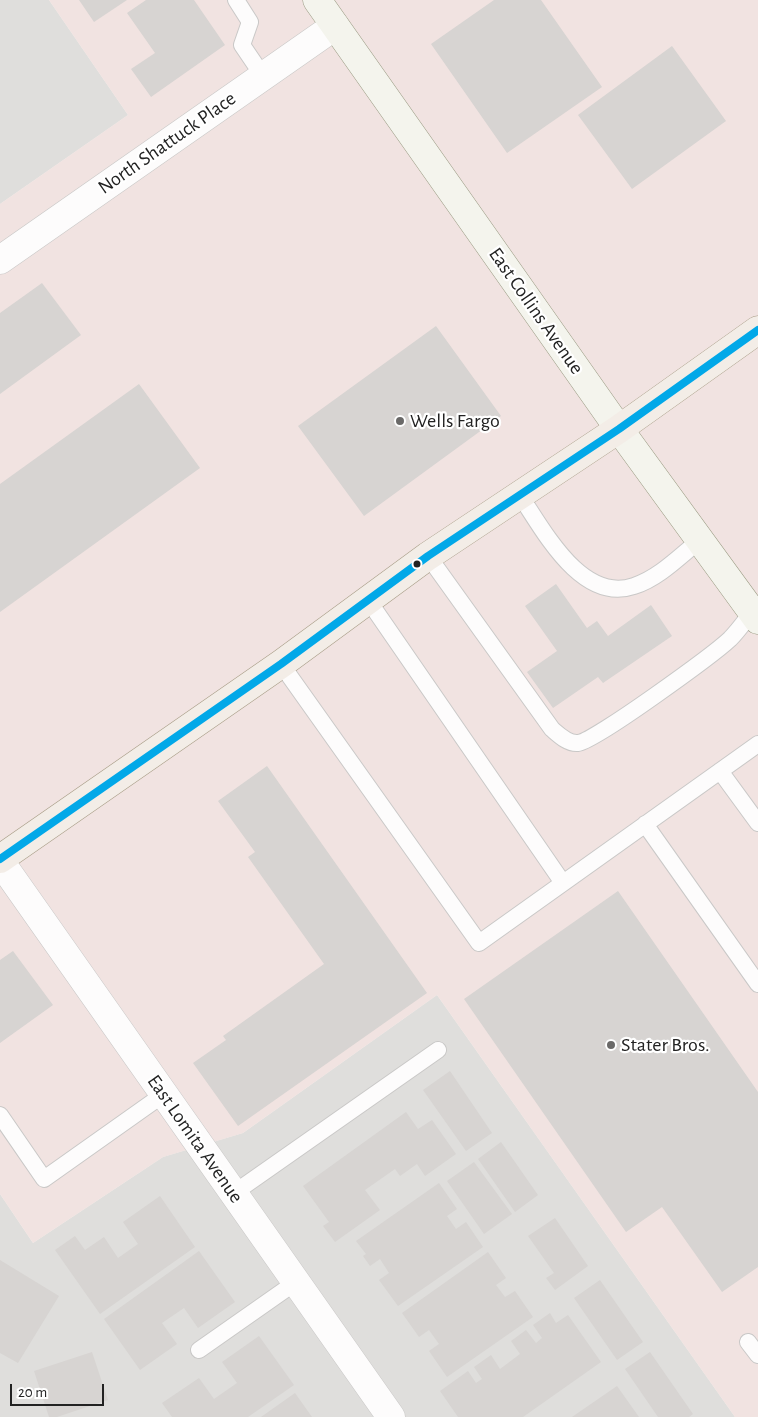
<!DOCTYPE html>
<style>
body{margin:0}
#map{position:relative;width:758px;height:1417px;overflow:hidden;background:#f0eeeb;font-family:"Alegreya Sans",sans-serif}
canvas{display:block}
.scale{position:absolute;left:10px;top:1384px;width:94px;height:22px;box-sizing:border-box;border:2px solid #222;border-top:0;padding-left:6px;font-size:15px;line-height:18px;white-space:nowrap;color:#222;-webkit-text-stroke:4px #fff;paint-order:stroke}
</style>
<div id="map">
<canvas width="758" height="1417"></canvas>
<div class="scale">20 m</div>
</div>
<script>
const c = document.querySelector('canvas').getContext('2d');
c.lineJoin = 'round';
function paint(path, color) { c.fillStyle = color; c.fill(path, 'evenodd'); }
function strokePath(path, color, width, dash) { c.strokeStyle = color; c.lineWidth = width; c.lineCap = dash ? 'butt' : 'round'; c.setLineDash(dash || []); c.stroke(path); }
function write(font, color, halo, rows, align = 'center') {
  c.font = font + ' "Alegreya Sans",sans-serif'; c.lineWidth = 4.5; c.setLineDash([]); c.textBaseline = 'middle'; c.strokeStyle = halo; c.fillStyle = color; for (const [text, x, y, turn = 0] of rows) {
    c.save(); c.translate(x, y); c.rotate((+turn || 0) * Math.PI / 180); c.textAlign = isNaN(turn) ? turn : align; if (halo) c.strokeText(text, 0, 0); c.fillText(text, 0, 0); c.restore();
  }
}
const residential = new Path2D(`
 M 0,0 L 49,0 L 128,115 L 0,204 Z
 M 437,995 L 735,1417 L 0,1417 L 0,1194 L 33,1243 L 163,1157 L 243,1133 Z`);
const commercial = new Path2D(`
 M 49,0 L 758,0 L 758,1417 L 735,1417 L 437,995 L 243,1133 L 163,1157 L 33,1243 L 0,1194 L 0,204 L 128,115 Z`);
const building = new Path2D(`
 M 79,0 L 127,0 L 94,22 Z
 M 146,0 L 194,0 L 225,45 L 151,97 L 131,69 L 155,53 L 127,13 Z
 M 494,0 L 541,0 L 602,87 L 507,153 L 431,44 Z
 M 672,46 L 726,121 L 632,189 L 578,115 Z
 M 42,283 L 81,335 L 0,394 L 0,313 Z
 M 436,326 L 501,416 L 364,516 L 298,426 Z
 M 139,384 L 200,468 L 0,612 L 0,484 Z
 M 556,584 L 587,628 L 597,621 L 608,636 L 651,605 L 672,636 L 603,683 L 598,677 L 553,708 L 527,672 L 557,651 L 525,606 Z
 M 267,766 L 427,993 L 238,1126 L 193,1063 L 226,1040 L 223,1036 L 324,964 L 248,857 L 255,852 L 218,801 Z
 M 618,891 L 758,1092 L 758,1267 L 722,1292 L 662,1207 L 626,1232 L 464,999 Z
 M 13,951 L 53,1005 L 0,1043 L 0,960 Z
 M 450,1071 L 492,1133 L 466,1151 L 423,1090 Z
 M 406,1112 L 418,1129 L 432,1120 L 456,1154 L 425,1176 L 417,1164 L 400,1176 L 395,1169 L 365,1190 L 380,1210 L 335,1242 L 323,1226 L 329,1222 L 303,1186 Z
 M 501,1142 L 538,1195 L 515,1212 L 478,1159 Z
 M 474,1162 L 512,1214 L 484,1234 L 447,1181 Z
 M 439,1183 L 457,1209 L 447,1216 L 456,1229 L 466,1222 L 483,1247 L 398,1306 L 379,1280 L 389,1273 L 380,1259 L 370,1266 L 363,1256 L 366,1254 L 356,1241 Z
 M 160,1196 L 195,1247 L 100,1314 L 55,1250 L 75,1236 L 85,1250 L 104,1237 L 118,1258 L 138,1244 L 123,1222 Z
 M 555,1218 L 588,1266 L 555,1290 L 546,1278 L 554,1273 L 528,1236 Z
 M 199,1251 L 235,1302 L 198,1328 L 184,1308 L 162,1323 L 177,1344 L 140,1370 L 104,1319 Z
 M 488,1252 L 506,1278 L 496,1285 L 505,1297 L 515,1291 L 533,1317 L 447,1377 L 429,1351 L 439,1344 L 429,1330 L 419,1337 L 402,1313 Z
 M 0,1260 L 59,1296 L 18,1363 L 0,1353 Z
 M 600,1280 L 643,1342 L 617,1360 L 574,1298 Z
 M 550,1313 L 556,1323 L 568,1315 L 601,1362 L 523,1417 L 458,1417 L 440,1391 L 468,1371 L 476,1383 L 482,1379 L 474,1367 L 491,1355 L 500,1369 L 520,1354 L 511,1341 L 526,1330 L 536,1343 L 542,1338 L 533,1325 Z
 M 259,1336 L 294,1385 L 248,1417 L 172,1417 L 162,1403 L 199,1378 L 214,1399 L 237,1383 L 222,1362 Z
 M 92,1352 L 108,1400 L 57,1417 L 49,1417 L 34,1371 Z
 M 650,1352 L 693,1414 L 689,1417 L 658,1417 L 625,1369 Z
 M 617,1386 L 639,1417 L 572,1417 Z
 M 295,1393 L 312,1417 L 261,1417 Z`);
const lane = new Path2D(`
 M 236,0 L 250,22 L 242,45 L 263,76
 M 519,494 C 543,529 581,604 634,586 C 659,578 680,556 700,540
 M 428,556 L 552,729 C 559,735 568,744 578,743 C 594,742 714,654 730,639 C 738,631 745,621 752,612
 M 368,600 L 563,883
 M 281,664 L 479,943 L 758,744
 M 720,771 L 758,823
 M 645,824 L 758,984
 M 0,1115 L 44,1179 L 164,1094
 M 234,1193 L 438,1050
 M 748,1342 L 758,1355
 M 199,1350 L 296,1282`);
const street = new Path2D(`
 M 0,260 L 335,26
 M 0,861 L 391,1417`);
const secondary = new Path2D(`
 M 317,0 L 619,429 L 758,620`);
const primary = new Path2D(`
 M 0,859 L 281,664 L 428,556 L 619,429 L 758,330`);
const bus1 = new Path2D(`
 M 0,859 L 281,664 L 428,556 L 619,429 L 758,330`);
const markers = [
 [400,421,5,"#6a6968"],
 [417,564,4.5,"#222"],
 [611,1045,5,"#6a6968"]
];
const streetNames = [
 ["North Shattuck Place",167,143,-35],
 ["East Collins Avenue",536,311,55],
 ["East Lomita Avenue",195,1139,55]
];
const poiNames = [
 ["Wells Fargo",410,421],
 ["Stater Bros.",621,1045]
];
paint(residential, '#dfdedc');
paint(commercial, '#f1e3e1');
paint(building, '#d7d4d2');
strokePath(lane, '#c9c8c7', 18);
strokePath(street, '#c9c8c7', 29);
strokePath(secondary, '#999a82', 29);
strokePath(primary, '#a79c86', 29);
strokePath(lane, '#fdfcfc', 16);
strokePath(street, '#fdfcfc', 28);
strokePath(secondary, '#f4f4ed', 28);
strokePath(primary, '#f3ede7', 28);
strokePath(bus1, '#02a8e8', 8);
for (const [x, y, r, color] of markers) { const dot = new Path2D(); dot.arc(x, y, r, 0, 2 * Math.PI); c.fillStyle = color; c.fill(dot); strokePath(dot, '#fff', 2); }
write('20px', '#222', '#fff', streetNames);
write('20px', '#222', '#fff', poiNames, 'left');
</script>
